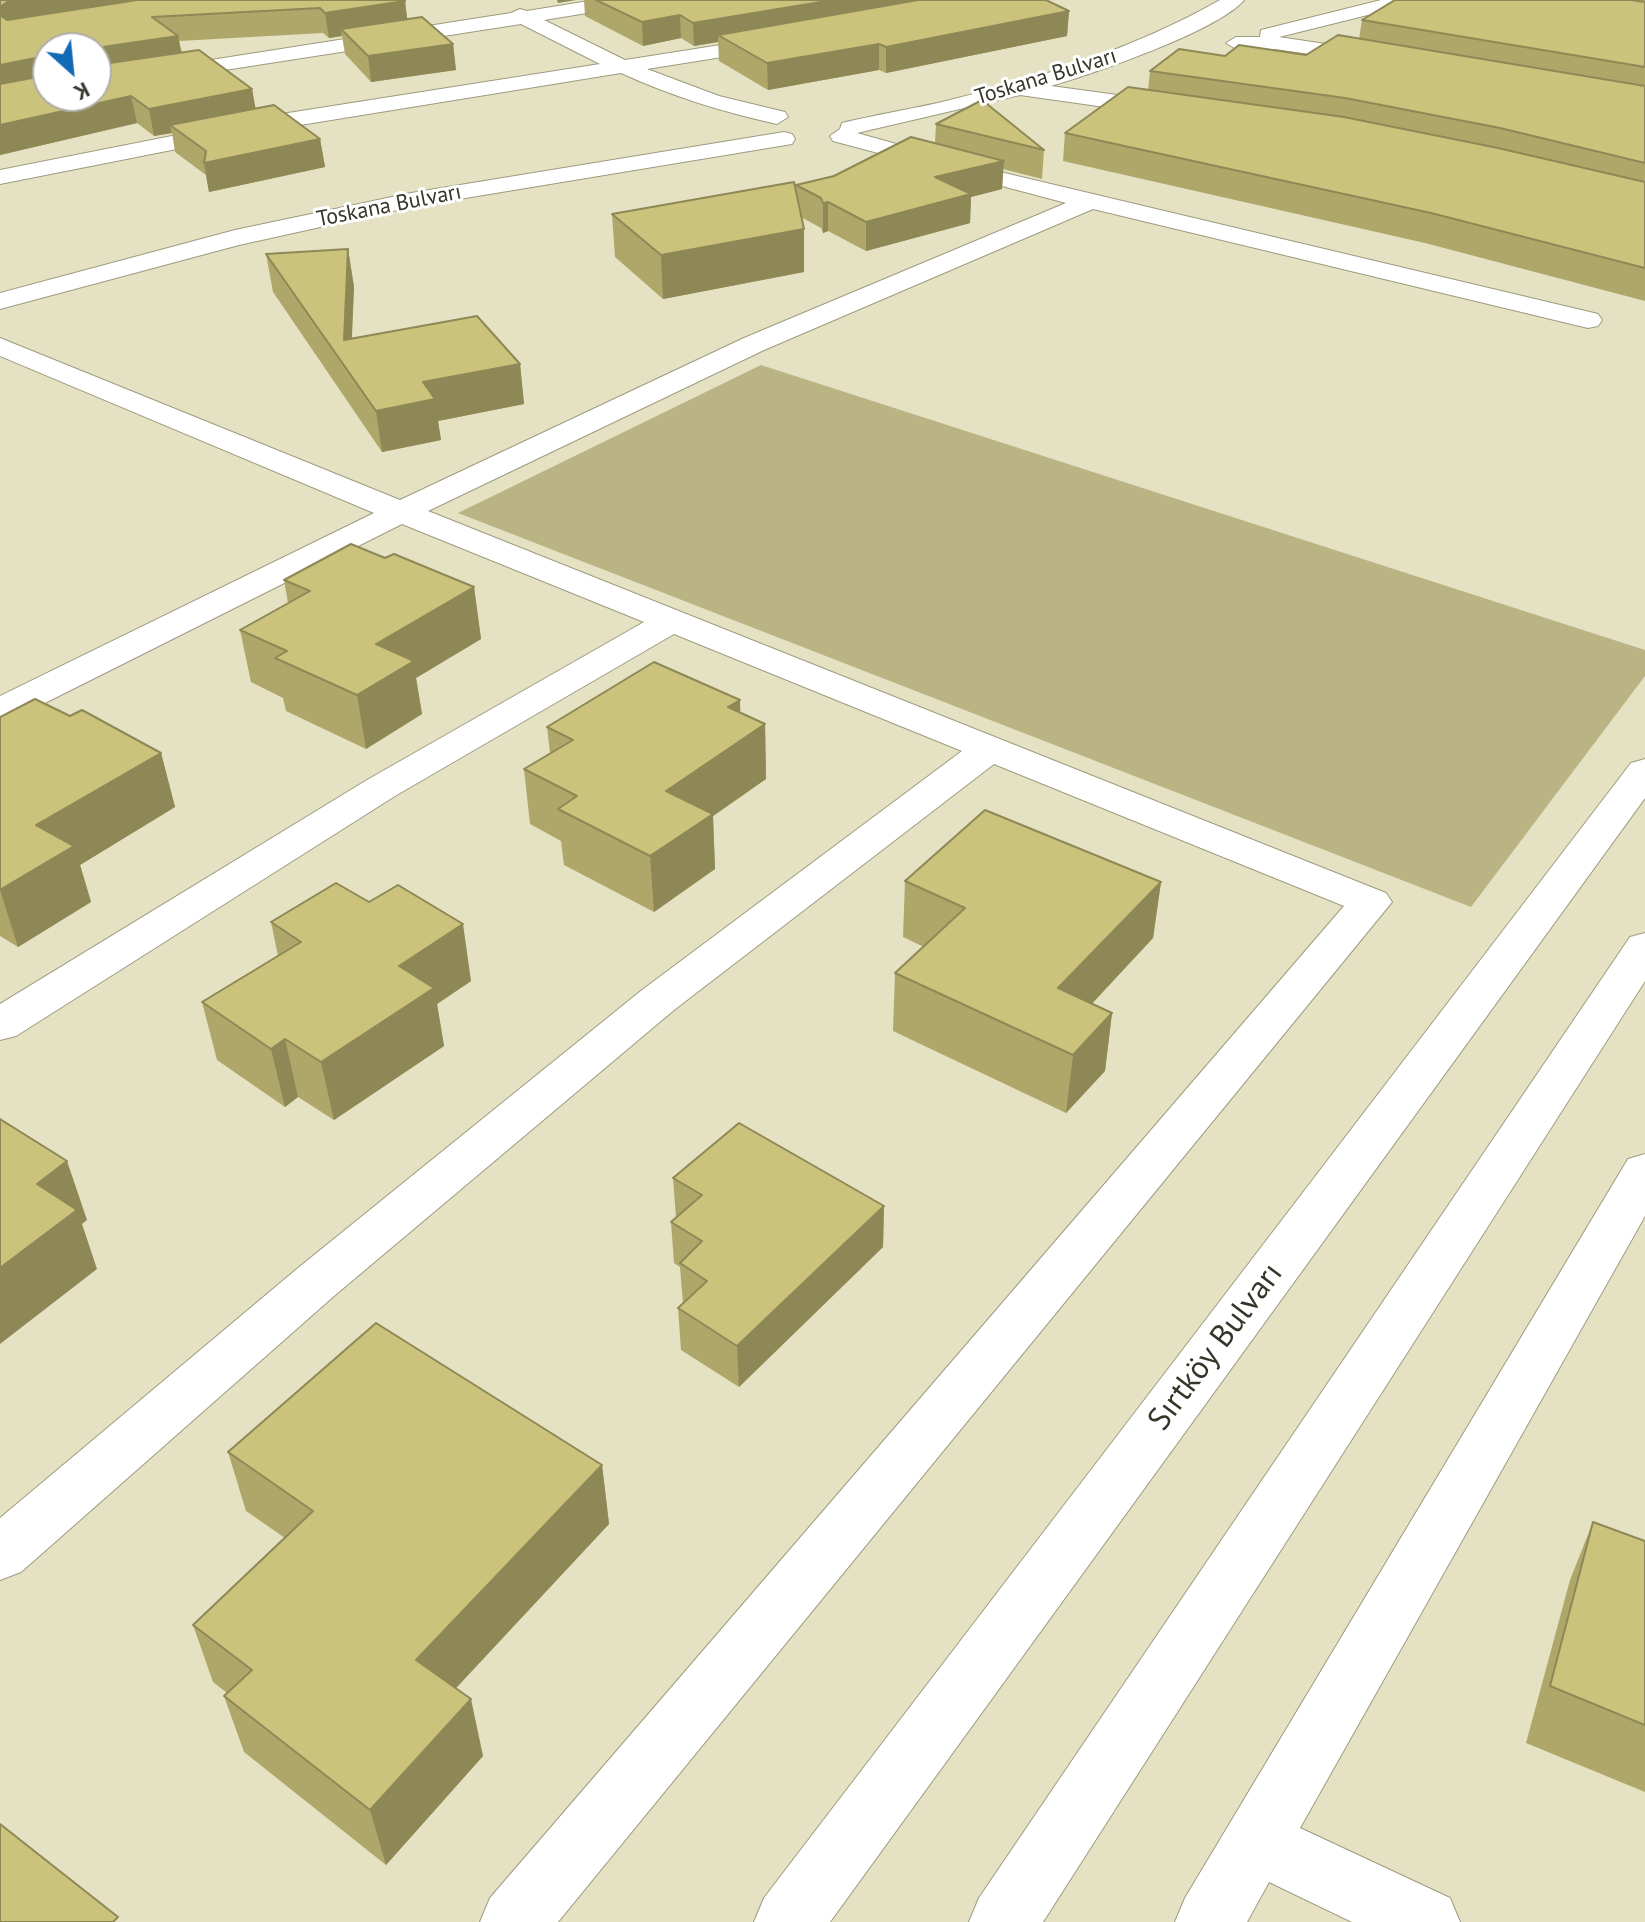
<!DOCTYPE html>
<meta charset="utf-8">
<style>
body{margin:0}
#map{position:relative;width:1645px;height:1922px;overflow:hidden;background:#e5e1c3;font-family:"PT Sans",sans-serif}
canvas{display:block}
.north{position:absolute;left:32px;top:32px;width:80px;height:80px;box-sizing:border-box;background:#fff;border:2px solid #afaea9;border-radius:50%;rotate:153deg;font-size:22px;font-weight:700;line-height:32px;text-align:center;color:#363529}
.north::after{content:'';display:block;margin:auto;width:28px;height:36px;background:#1269b6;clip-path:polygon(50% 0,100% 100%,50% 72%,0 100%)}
</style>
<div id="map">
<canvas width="1645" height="1922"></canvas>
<div class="north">K</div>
</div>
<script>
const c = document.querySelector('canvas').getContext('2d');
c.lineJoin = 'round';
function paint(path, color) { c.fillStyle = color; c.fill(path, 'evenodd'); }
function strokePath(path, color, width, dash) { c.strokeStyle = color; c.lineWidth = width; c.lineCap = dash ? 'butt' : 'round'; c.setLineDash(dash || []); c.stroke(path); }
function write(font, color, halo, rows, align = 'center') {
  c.font = font + ' "PT Sans",sans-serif'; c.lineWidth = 6; c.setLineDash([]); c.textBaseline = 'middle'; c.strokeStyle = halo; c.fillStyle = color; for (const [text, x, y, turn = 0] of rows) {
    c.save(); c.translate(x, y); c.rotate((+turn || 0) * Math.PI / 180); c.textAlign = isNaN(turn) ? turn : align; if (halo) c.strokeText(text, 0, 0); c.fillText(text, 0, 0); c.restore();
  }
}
const green = new Path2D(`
 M 761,365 L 1645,650 L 1645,676 L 1471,907 L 458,513 Z`);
const minor = new Path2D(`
 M 595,0 L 640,0 L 630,6 L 544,20 L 625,60 L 778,36 L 785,38 L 788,42 L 778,48 L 647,69 L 719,96 L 785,112 L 788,117 L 777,124 C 723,112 671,96 621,73 L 288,127 L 0,184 L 0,170 L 288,113 L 600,64 L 521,24 L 96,90 L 96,78 L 511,13 L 520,9 L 527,11 Z
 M 1220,0 L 1244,0 C 1218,31 1092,74 1051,86 L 1169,102 L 1180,109 L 1177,114 L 1169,116 L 1020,95 L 857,133 L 975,166 L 1598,314 L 1602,320 L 1598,326 L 1588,328 L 1093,209 L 764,350 L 428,511 L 1386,893 L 1392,902 L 558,1922 L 480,1922 L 490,1898 L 1344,906 L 994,764 L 674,1010 L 334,1296 L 21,1572 L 0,1580 L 0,1518 L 298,1268 L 642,990 L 962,751 L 674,634 L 395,796 L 16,1036 L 0,1040 L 0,1004 L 367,780 L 644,622 L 402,524 L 13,719 L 0,722 L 0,696 L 374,513 L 0,356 L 0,338 L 400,500 L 744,338 L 1066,203 L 833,141 L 830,136 L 840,129 L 842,123 C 878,114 914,109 950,100 C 1044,77 1135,48 1220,0 Z
 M 1381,0 L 1415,0 L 1412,4 L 1279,37 L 1372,51 L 1382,57 L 1379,61 L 1372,63 L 1275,49 L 1236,49 L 1226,43 L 1236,37 L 1260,37 L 1261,30 Z
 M 784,132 L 792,134 L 795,139 L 792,144 L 411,207 L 239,245 L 0,309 L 0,293 L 235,230 L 411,193 Z
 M 1645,1154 L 1645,1216 L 1300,1828 L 1450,1898 L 1460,1922 L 1352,1922 L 1269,1882 L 1247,1922 L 1175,1922 L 1185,1898 L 1628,1159 Z`);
const major = new Path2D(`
 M 1645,759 L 1645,798 L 830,1922 L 754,1922 L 764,1898 L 1631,763 Z
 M 1645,933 L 1645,981 L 1043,1922 L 969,1922 L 979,1898 L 1630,937 Z`);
const wall = new Path2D(`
 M 0,0 L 405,1 L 407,19 L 453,44 L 456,70 L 371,82 L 345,54 L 342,36 L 329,38 L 323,33 L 179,41 L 182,53 L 252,89 L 255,108 L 320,139 L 325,167 L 209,192 L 206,175 L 175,152 L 172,133 L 154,136 L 137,123 L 0,155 ZM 48,48 L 96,48 L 48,96 Z
 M 584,0 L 1046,0 L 1069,11 L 1067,36 L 886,73 L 879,70 L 768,90 L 719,61 L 718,42 L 694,46 L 681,38 L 643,46 L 585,16 Z
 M 1395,0 L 1645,0 L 1645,301 L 1425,243 L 1063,161 L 1065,133 L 1148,90 L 1150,71 L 1225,56 L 1306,55 L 1359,39 L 1362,20 Z
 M 936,124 L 1044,150 L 1042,179 L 1003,169 L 1002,189 L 971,197 L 970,223 L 866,251 L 828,231 L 823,233 L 821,228 L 801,217 L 804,229 L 804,272 L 663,299 L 615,257 L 612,214 L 796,185 L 834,176 L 935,143 Z
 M 348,249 L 354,287 L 352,338 L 520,364 L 524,404 L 438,421 L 441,440 L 382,452 L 273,292 L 266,254 Z
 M 385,558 L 474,587 L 481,639 L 416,678 L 422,714 L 366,749 L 286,711 L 283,698 L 251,682 L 240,630 L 288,603 L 284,580 Z
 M 740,700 L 740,713 L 765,724 L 766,779 L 713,816 L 715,869 L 654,912 L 564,865 L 561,841 L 530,824 L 524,769 L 550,753 L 547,727 Z
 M 70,716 L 161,753 L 175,807 L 80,865 L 91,902 L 18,947 L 0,936 L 0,717 Z
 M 905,881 L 1161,882 L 1153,938 L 1092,1004 L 1112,1013 L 1105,1071 L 1066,1113 L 893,1031 L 895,973 L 924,947 L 903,937 Z
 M 271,922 L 471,981 L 437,1004 L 444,1046 L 334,1120 L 298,1097 L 285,1107 L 217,1060 L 202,1002 L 278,956 Z
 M 673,1178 L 884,1206 L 883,1247 L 739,1387 L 681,1350 L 678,1308 L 683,1304 L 680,1267 L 674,1263 L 671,1222 L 676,1218 Z
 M 228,1452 L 602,1465 L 609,1524 L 456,1688 L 483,1756 L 386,1865 L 244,1752 L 224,1696 L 227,1693 L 213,1682 L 193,1625 L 285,1538 L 246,1511 Z
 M 1593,1522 L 1645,1541 L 1645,1792 L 1526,1743 L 1570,1580 Z`);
const shadedWall = new Path2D(`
 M 22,0 L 185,0 L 0,37 L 0,7 L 7,2 Z
 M 557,0 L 576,0 L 558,3 Z
 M 832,0 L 969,0 L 718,35 L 718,42 L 694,46 L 693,23 Z
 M 405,1 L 408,26 L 341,29 L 342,36 L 329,38 L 325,13 Z
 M 1069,11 L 1067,36 L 886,73 L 886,47 Z
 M 680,15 L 681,38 L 643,46 L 642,22 Z
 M 178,36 L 183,61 L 96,75 L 96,48 Z
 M 453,44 L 456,70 L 371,82 L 368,56 Z
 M 879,44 L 879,70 L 768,90 L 767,63 Z
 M 41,57 L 47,83 L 0,93 L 0,65 Z
 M 252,89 L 257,116 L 170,125 L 172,133 L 154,136 L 149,109 Z
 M 131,96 L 137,123 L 0,155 L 0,125 Z
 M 320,139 L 325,167 L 209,192 L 204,163 Z
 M 1004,161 L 1002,189 L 971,197 L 970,223 L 866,251 L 866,222 L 935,177 Z
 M 828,202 L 828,231 L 823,233 L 823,203 Z
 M 804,229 L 804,272 L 663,299 L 661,255 Z
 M 348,249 L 354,287 L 350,374 L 344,340 Z
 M 520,364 L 524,404 L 438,421 L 441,440 L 382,452 L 376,411 L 423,382 Z
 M 474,587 L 481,639 L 416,678 L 422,714 L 366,749 L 357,695 L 376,644 Z
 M 740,700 L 741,740 L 765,724 L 766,779 L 713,816 L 715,869 L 654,912 L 650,856 L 666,791 L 728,707 Z
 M 161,753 L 175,807 L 80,865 L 91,902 L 18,947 L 0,890 L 36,825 Z
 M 1161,882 L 1153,938 L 1052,1046 L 1058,988 Z
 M 463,924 L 471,981 L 437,1004 L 444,1046 L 334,1120 L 321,1062 L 399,966 Z
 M 1112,1013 L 1105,1071 L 1066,1113 L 1073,1055 Z
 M 285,1039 L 298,1097 L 285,1107 L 271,1049 Z
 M 67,1161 L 87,1220 L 82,1224 L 97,1269 L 0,1344 L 0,1268 L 37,1184 Z
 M 884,1206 L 883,1247 L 739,1387 L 737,1346 Z
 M 602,1465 L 609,1524 L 429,1717 L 416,1660 Z
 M 471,1699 L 483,1756 L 386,1865 L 370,1810 Z`);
const building = new Path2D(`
 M 0,0 L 22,0 L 7,2 L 0,7 Z
 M 137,0 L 403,0 L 405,1 L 325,13 L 320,8 L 152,17 L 178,36 L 96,48 L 48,48 L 48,69 L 45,67 L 45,60 L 41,57 L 0,65 L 0,15 L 7,20 Z
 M 596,0 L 833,0 L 693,23 L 680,15 L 642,22 Z
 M 918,0 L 1046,0 L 1069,11 L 886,47 L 879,44 L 767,63 L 718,35 Z
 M 1395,0 L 1631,0 L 1645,2 L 1645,67 L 1362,20 Z
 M 422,17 L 453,44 L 368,56 L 341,29 Z
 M 1338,35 L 1645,86 L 1645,163 L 1500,128 L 1345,98 L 1150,71 L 1179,49 L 1225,56 L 1239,45 L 1306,55 Z
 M 199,50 L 252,89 L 149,109 L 131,96 L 0,125 L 0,84 L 48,75 L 48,96 L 96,96 L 96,65 Z
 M 1128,87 L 1344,117 L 1498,148 L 1645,182 L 1645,268 L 1431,213 L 1065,133 Z
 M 982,100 L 1044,150 L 936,124 Z
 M 274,105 L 320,139 L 204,163 L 206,151 L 170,125 Z
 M 911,137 L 1004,161 L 935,177 L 971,194 L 866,222 L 828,202 L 823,203 L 821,198 L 796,185 L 834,176 Z
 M 794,182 L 804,229 L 661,255 L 612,214 Z
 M 348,249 L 344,340 L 477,316 L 520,364 L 423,382 L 435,399 L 376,411 L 266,254 Z
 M 351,544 L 385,558 L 394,554 L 474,587 L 376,644 L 414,661 L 357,695 L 275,658 L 287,651 L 240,630 L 310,591 L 284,580 Z
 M 654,662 L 740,700 L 728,707 L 765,724 L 666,791 L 713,814 L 650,856 L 558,809 L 577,796 L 524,769 L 573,740 L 547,727 Z
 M 35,699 L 70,716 L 82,710 L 161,753 L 36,825 L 74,846 L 0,890 L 0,717 Z
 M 985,810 L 1161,882 L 1058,988 L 1112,1013 L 1073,1055 L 895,973 L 965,908 L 905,881 Z
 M 336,883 L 369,902 L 398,885 L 463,924 L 399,966 L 434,988 L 321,1062 L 285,1039 L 271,1049 L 202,1002 L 301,942 L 271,922 Z
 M 0,1119 L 67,1161 L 37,1184 L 77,1210 L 0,1268 Z
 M 739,1123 L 884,1206 L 737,1346 L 678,1308 L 707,1281 L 680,1263 L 702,1241 L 671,1222 L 702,1195 L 673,1178 Z
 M 376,1323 L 602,1465 L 416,1660 L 471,1699 L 370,1810 L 224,1696 L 252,1670 L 193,1625 L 313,1511 L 228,1452 Z
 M 1593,1522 L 1645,1541 L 1645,1725 L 1550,1686 Z
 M 0,1824 L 118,1917 L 113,1922 L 0,1922 Z`);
const farStreetnames = [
 ["Toskana Bulvarı",1046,77,-17],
 ["Toskana Bulvarı",389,206,-11]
];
const nearStreetnames = [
 ["Sırtköy Bulvarı",1216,1347,-53]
];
paint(green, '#bab484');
strokePath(minor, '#9f9b7f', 2);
strokePath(major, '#9f9b7f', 2);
paint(minor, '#fff');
paint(major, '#fff');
paint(wall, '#afa76a');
paint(shadedWall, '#8e8856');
paint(building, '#cbc27b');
strokePath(building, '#8e8856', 2);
write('22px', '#363529', '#fff', farStreetnames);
write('32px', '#363529', '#fff', nearStreetnames);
</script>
